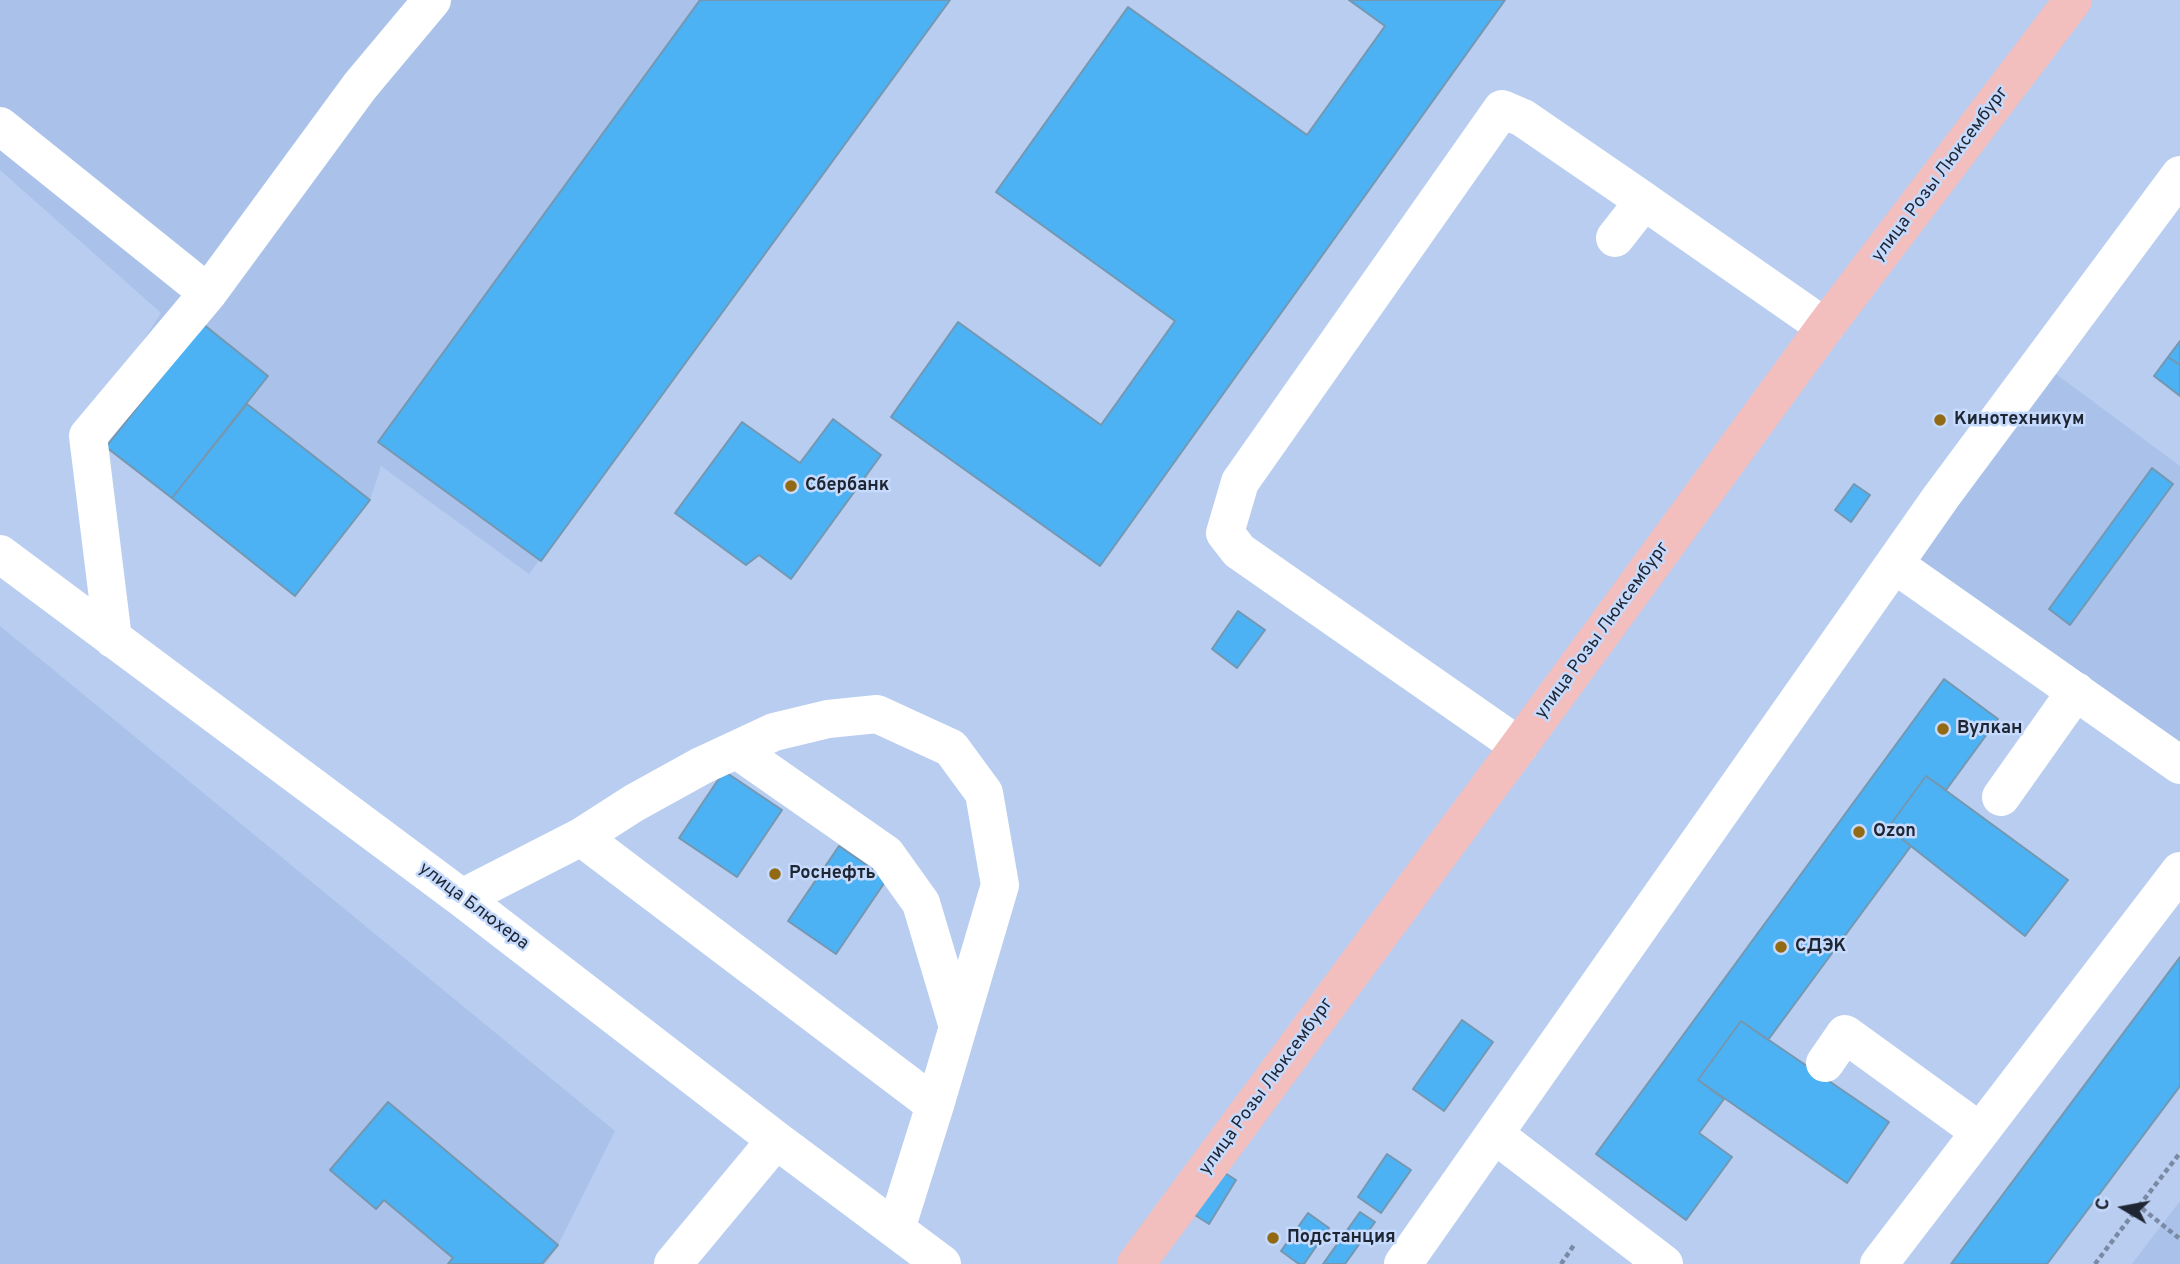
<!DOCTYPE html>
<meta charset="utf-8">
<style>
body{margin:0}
#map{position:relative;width:2180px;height:1264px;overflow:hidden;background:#b8cdef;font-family:Overpass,sans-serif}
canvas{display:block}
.north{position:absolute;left:2089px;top:1173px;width:70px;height:70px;-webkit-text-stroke:5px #c5dafc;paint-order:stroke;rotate:280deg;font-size:19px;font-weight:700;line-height:28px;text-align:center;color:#1f2633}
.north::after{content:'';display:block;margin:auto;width:24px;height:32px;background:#1f2633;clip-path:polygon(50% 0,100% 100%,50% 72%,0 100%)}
</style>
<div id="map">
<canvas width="2180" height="1264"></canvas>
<div class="north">С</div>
</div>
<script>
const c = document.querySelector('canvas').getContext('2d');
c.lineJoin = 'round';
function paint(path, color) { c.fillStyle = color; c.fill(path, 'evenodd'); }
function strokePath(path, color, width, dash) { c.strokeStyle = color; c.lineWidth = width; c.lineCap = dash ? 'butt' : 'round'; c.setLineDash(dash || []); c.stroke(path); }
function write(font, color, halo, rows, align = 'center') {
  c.font = font + ' Overpass,sans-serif'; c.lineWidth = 5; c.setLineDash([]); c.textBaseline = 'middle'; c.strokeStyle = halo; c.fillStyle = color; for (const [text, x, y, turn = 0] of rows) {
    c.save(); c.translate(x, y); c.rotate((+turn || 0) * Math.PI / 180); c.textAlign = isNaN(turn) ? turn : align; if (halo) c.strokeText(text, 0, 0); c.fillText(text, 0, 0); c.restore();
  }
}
const built = new Path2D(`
 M 0,0 L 949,0 L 529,574 L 381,466 L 370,500 L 295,596 L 84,431 L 161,313 L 0,170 Z
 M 2052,371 L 2180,466 L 2180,754 L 1914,558 Z
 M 0,626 L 615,1131 L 558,1245 L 546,1264 L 0,1264 Z
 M 2180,1201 L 2180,1264 L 2132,1264 Z`);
const building = new Path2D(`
 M 700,0 L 950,0 L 541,561 L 378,442 Z
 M 1349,0 L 1505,0 L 1100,566 L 891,417 L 958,322 L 1101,425 L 1175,321 L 996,192 L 1128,7 L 1307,135 L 1385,26 Z
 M 203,324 L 268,376 L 172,498 L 106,447 Z
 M 2180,341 L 2180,365 L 2168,357 Z
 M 2168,357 L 2180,365 L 2180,396 L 2154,376 Z
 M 247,404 L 370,500 L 295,596 L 172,498 Z
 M 833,419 L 881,455 L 791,579 L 759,555 L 746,565 L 675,513 L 742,422 L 800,463 Z
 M 2152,468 L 2173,484 L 2070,625 L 2049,609 Z
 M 1854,484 L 1870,495 L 1851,522 L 1835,510 Z
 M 1238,611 L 1265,630 L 1237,668 L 1212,649 Z
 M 1944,679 L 1998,719 L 1946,790 L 1926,776 L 1888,828 L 1911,846 L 1768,1040 L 1741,1021 L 1698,1080 L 1724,1099 L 1699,1133 L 1732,1157 L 1686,1220 L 1596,1154 Z
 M 724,771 L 782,810 L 737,877 L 679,838 Z
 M 1926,776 L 2068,880 L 2025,936 L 1888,828 Z
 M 839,846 L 887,879 L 836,954 L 788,921 Z
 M 2180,957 L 2180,1086 L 2047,1264 L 1951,1264 Z
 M 1462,1020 L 1493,1042 L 1444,1111 L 1413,1089 Z
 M 1741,1021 L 1889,1122 L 1847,1183 L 1698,1080 Z
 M 388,1102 L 558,1245 L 542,1264 L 448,1264 L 453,1258 L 384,1200 L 376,1209 L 330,1170 Z
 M 1387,1154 L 1411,1170 L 1381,1213 L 1358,1197 Z
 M 1217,1168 L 1236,1180 L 1209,1224 L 1190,1212 Z
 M 1360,1212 L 1375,1222 L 1345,1264 L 1323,1264 Z
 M 1308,1213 L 1329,1228 L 1304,1264 L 1299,1264 L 1281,1251 Z`);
const path = new Path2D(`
 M 2139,1206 L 2180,1153
 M 1561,1264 L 1574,1245
 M 2095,1264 L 2139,1206 L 2180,1239`);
const minor = new Path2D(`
 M 0,126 L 208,293
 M 1615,238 L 1644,201 L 1825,327
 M 0,554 L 462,898 L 776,1140 L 942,1264
 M 1894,564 L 2180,765
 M 113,639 L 88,436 L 208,293 L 360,86 L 432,0
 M 1519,746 L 1239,551 L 1225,533 L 1240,482 L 1502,109 L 1523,118 L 1644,201
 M 737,750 L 886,854 L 921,903 L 958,1027
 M 2001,797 L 2076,691
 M 581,837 L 935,1105
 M 462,898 L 581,837 L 634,803 L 701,766 L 774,732 L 828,719 L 877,714 L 951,748 L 984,793 L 1000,885 L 935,1105 L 896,1229
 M 1825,1063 L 1845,1034 L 1979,1131
 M 1494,1134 L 1664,1264
 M 673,1264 L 776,1140
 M 1403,1264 L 1941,497 L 2180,175
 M 1879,1264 L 2180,871`);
const major = new Path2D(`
 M 1136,1264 L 1519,746 L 1825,327 L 2073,0`);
const markers = [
 [1940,420,7,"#936a14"],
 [791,486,7,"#936a14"],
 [1943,729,7,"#936a14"],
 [1859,832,7,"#936a14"],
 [775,874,7,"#936a14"],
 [1781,947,7,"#936a14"],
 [1273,1238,7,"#936a14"]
];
const streetNames = [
 ["улица Розы Люксембург",1941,175,-53],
 ["улица Розы Люксембург",1603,631,-54],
 ["улица Блюхера",473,907,37],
 ["улица Розы Люксембург",1267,1087,-54]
];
const poiNames = [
 ["Кинотехникум",1954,420],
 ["Сбербанк",805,486],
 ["Вулкан",1957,729],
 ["Ozon",1873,832],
 ["Роснефть",789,874],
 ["СДЭК",1795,947],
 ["Подстанция",1287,1238]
];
paint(built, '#aac2ea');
paint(building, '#4cb2f4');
strokePath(building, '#7597b0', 2);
strokePath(path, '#7b8aa4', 4.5, [5, 3.5]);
strokePath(minor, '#fff', 38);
strokePath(major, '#f2bfbe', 38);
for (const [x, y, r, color] of markers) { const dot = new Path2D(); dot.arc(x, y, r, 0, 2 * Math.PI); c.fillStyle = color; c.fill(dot); strokePath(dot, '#c5dafc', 2.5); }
write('18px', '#1f2633', '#c5dafc', streetNames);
write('bold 18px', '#1f2633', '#c5dafc', poiNames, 'left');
</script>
